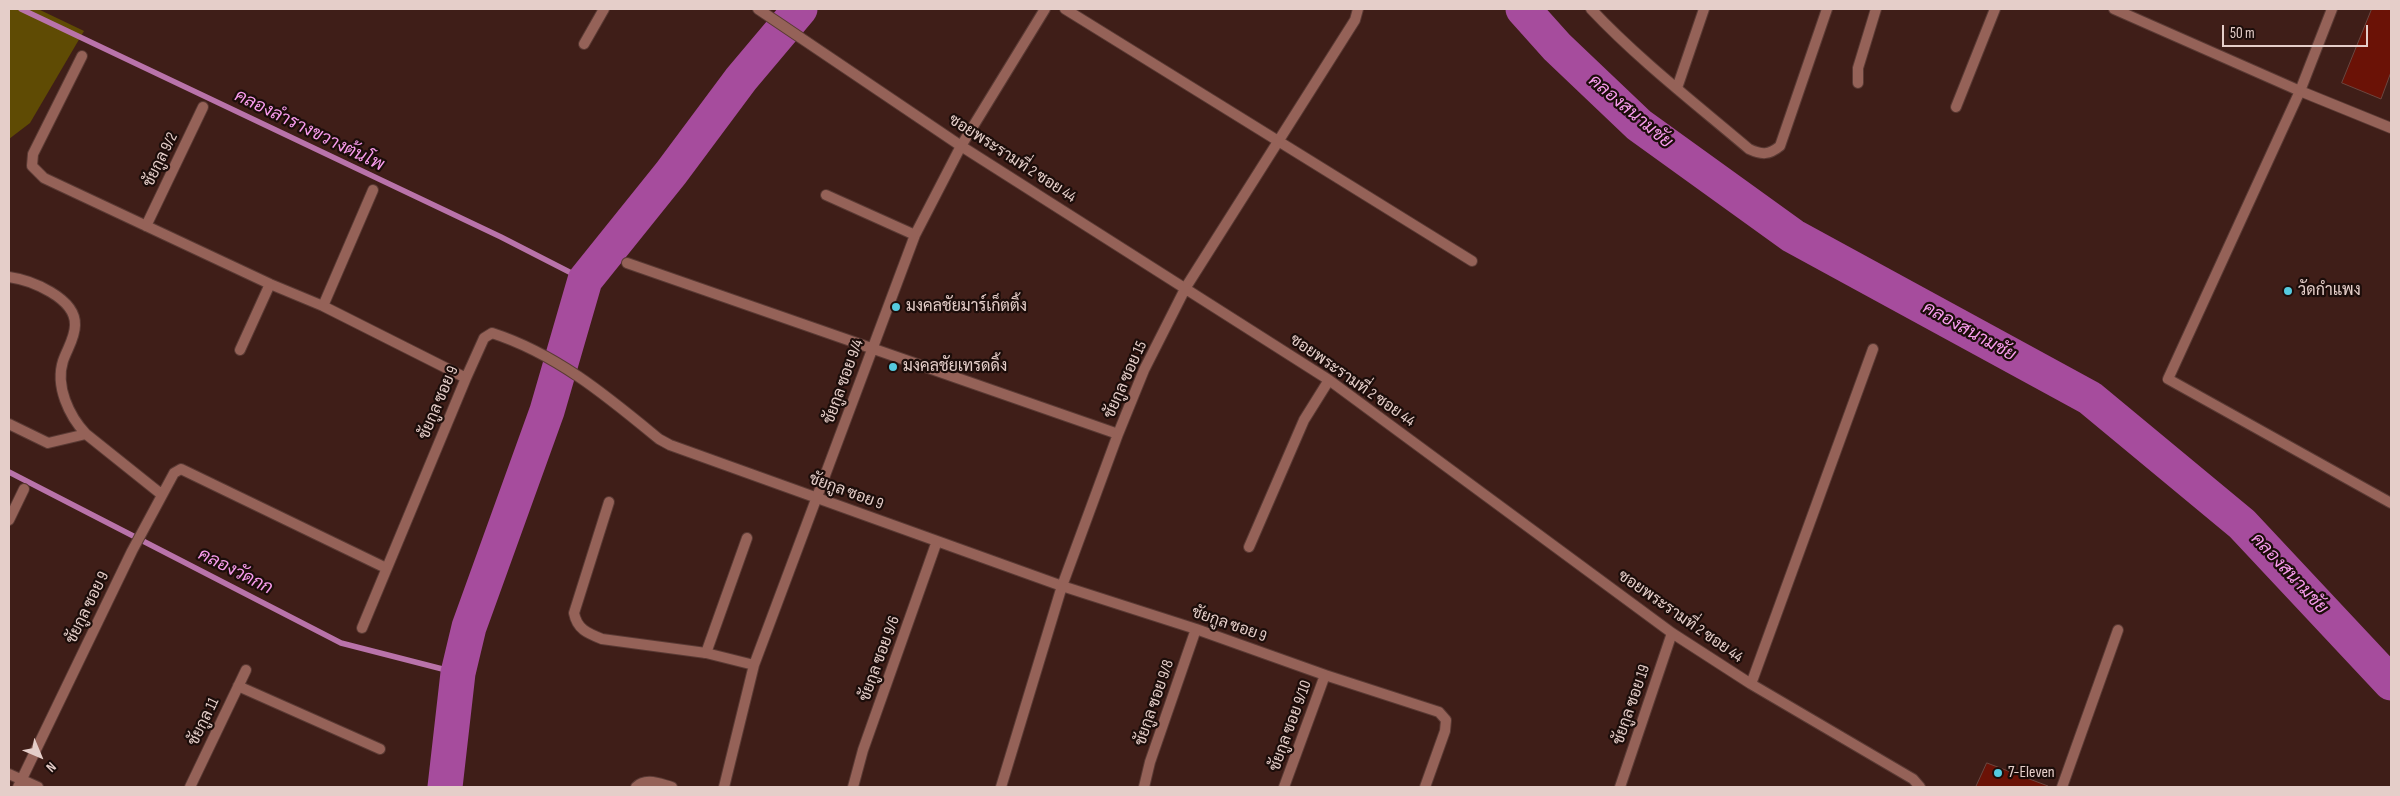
<!DOCTYPE html>
<meta charset="utf-8">
<style>
body{margin:0}
#map{position:relative;width:2400px;height:796px;overflow:hidden;background:#3f1e18;font-family:"Sofia Sans Condensed",sans-serif}
canvas{display:block}
.frame{position:absolute;inset:0;border:10px solid #e5cec9;pointer-events:none}
.north{position:absolute;left:15px;top:731px;width:50px;height:50px;-webkit-text-stroke:4px #1c0d0a;paint-order:stroke;rotate:135deg;font-size:14px;font-weight:700;line-height:20px;text-align:center;color:#e5cec9}
.north::after{content:'';display:block;margin:auto;width:18px;height:22px;background:#e5cec9;clip-path:polygon(50% 0,100% 100%,50% 72%,0 100%)}
.scale{position:absolute;left:2222px;top:25px;width:146px;height:22px;box-sizing:border-box;border:2px solid #e5cec9;border-top:0;padding-left:6px;font-size:15px;line-height:18px;white-space:nowrap;color:#e5cec9;-webkit-text-stroke:4px #1c0d0a;paint-order:stroke}
</style>
<div id="map">
<canvas width="2400" height="796"></canvas>
<div class="frame"></div>
<div class="north">N</div>
<div class="scale">50 m</div>
</div>
<script>
const c = document.querySelector('canvas').getContext('2d');
c.lineJoin = 'round';
function paint(path, color) { c.fillStyle = color; c.fill(path, 'evenodd'); }
function strokePath(path, color, width, dash) { c.strokeStyle = color; c.lineWidth = width; c.lineCap = dash ? 'butt' : 'round'; c.setLineDash(dash || []); c.stroke(path); }
function write(font, color, halo, rows, align = 'center') {
  c.font = font + ' "Sofia Sans Condensed",Sarabun,sans-serif'; c.lineWidth = 4.5; c.setLineDash([]); c.textBaseline = 'middle'; c.strokeStyle = halo; c.fillStyle = color; for (const [text, x, y, turn = 0] of rows) {
    c.save(); c.translate(x, y); c.rotate((+turn || 0) * Math.PI / 180); c.textAlign = isNaN(turn) ? turn : align; if (halo) c.strokeText(text, 0, 0); c.fillText(text, 0, 0); c.restore();
  }
}
const green = new Path2D(`
 M 9,9 L 38,9 L 84,31 L 30,123 L 9,139 Z`);
const stream = new Path2D(`
 M 21,9 L 501,237 L 585,280
 M 9,472 L 341,643 L 458,673`);
const river = new Path2D(`
 M 1523,9 L 1557,47 L 1639,125 L 1793,236 L 2090,398 L 2242,524 L 2391,683
 M 445,787 L 458,673 L 469,627 L 547,411 L 585,280 L 671,173 L 741,79 L 800,9`);
const building = new Path2D(`
 M 2372,9 L 2391,9 L 2391,72 L 2381,99 L 2342,83 Z
 M 1987,763 L 2048,786 L 2048,787 L 1976,787 Z`);
const service = new Path2D(`
 M 584,44 L 604,9
 M 2300,91 L 2168,379 L 2391,503
 M 706,653 L 747,538
 M 2062,787 L 2118,630`);
const minor = new Path2D(`
 M 758,9 L 961,146 L 1329,380 L 1672,633 L 1751,684 L 1913,779 L 1920,787
 M 1065,9 L 1472,261
 M 1591,9 C 1639,60 1696,104 1749,149 C 1762,155 1769,155 1780,146 L 1827,9
 M 2114,9 L 2300,91 L 2391,128
 M 82,56 L 33,154 L 32,166 L 44,178 L 270,284 L 323,306 L 466,378
 M 1858,83 L 1858,68 L 1876,9
 M 1677,88 L 1704,9
 M 2300,91 L 2332,9
 M 1956,107 L 1995,9
 M 826,195 L 915,235
 M 146,226 L 203,107
 M 627,263 L 1118,434
 M 9,277 C 31,280 76,298 75,325 C 75,338 67,349 63,361 C 55,386 69,416 86,434
 M 323,306 L 373,190
 M 240,350 L 270,284
 M 9,424 L 48,443 L 86,434 L 161,494
 M 609,502 L 574,613 C 577,629 587,633 602,639 L 706,653 L 754,665
 M 9,520 L 24,489
 M 1249,547 L 1304,420 L 1329,380
 M 362,628 L 466,378 L 484,338 L 492,333 C 557,354 608,397 659,439 L 670,445 L 1062,586 L 1196,629 L 1325,675 L 1439,712 L 1446,720 L 1445,731 L 1425,787
 M 1751,684 L 1873,349
 M 238,686 L 380,749
 M 9,774 L 38,787
 M 18,787 L 132,551 L 174,473 L 181,469 L 386,568
 M 190,787 L 246,670
 M 636,787 C 646,777 660,784 672,787
 M 724,787 L 754,665 L 915,235 L 961,146 L 1045,9
 M 853,787 L 863,750 L 937,541
 M 1001,787 L 1062,586 L 1118,434 L 1144,370 L 1186,287 L 1355,20 L 1358,9
 M 1144,787 L 1150,762 L 1196,629
 M 1284,787 L 1325,675
 M 1620,787 L 1672,633`);
const markers = [
 [2288,291,5,"#55cadf"],
 [896,307,5,"#55cadf"],
 [893,367,5,"#55cadf"],
 [1998,773,5,"#55cadf"]
];
const streetNames = [
 ["ซอยพระรามที่ 2 ซอย 44",1012,159,33],
 ["ชัยกูล 9/2",161,160,-64],
 ["ชัยกูล ซอย 15",1126,380,-66],
 ["ซอยพระรามที่ 2 ซอย 44",1352,381,35],
 ["ชัยกูล ซอย 9/4",844,382,-70],
 ["ชัยกูล ซอย 9",439,403,-67],
 ["ชัยกูล ซอย 9",846,492,20],
 ["ชัยกูล ซอย 9",88,608,-64],
 ["ซอยพระรามที่ 2 ซอย 44",1680,617,35],
 ["ชัยกูล ซอย 9",1229,625,19],
 ["ชัยกูล ซอย 9/6",880,659,-70],
 ["ชัยกูล ซอย 9/8",1155,703,-71],
 ["ชัยกูล ซอย 19",1632,705,-71],
 ["ชัยกูล 11",204,722,-64],
 ["ชัยกูล ซอย 9/10",1291,726,-70]
];
const poiNames = [
 ["วัดกำแพง",2298,291],
 ["มงคลชัยมาร์เก็ตติ้ง",906,307],
 ["มงคลชัยเทรดดิ้ง",903,367],
 ["7-Eleven",2008,773]
];
const waterNames = [
 ["คลองสนามชัย",1630,112,40],
 ["คลองลำรางขวางต้นโพ",309,131,26],
 ["คลองสนามชัย",1969,332,29],
 ["คลองวัดกก",235,572,27],
 ["คลองสนามชัย",2289,574,47]
];
paint(green, '#5f4b04');
strokePath(stream, '#b973aa', 5.5);
strokePath(river, '#a64c9d', 35);
paint(building, '#6b1206');
strokePath(building, '#6c463f', 1);
strokePath(service, '#5a3a34', 12);
strokePath(minor, '#5a3a34', 12);
strokePath(service, '#956258', 10);
strokePath(minor, '#956258', 10);
for (const [x, y, r, color] of markers) { const dot = new Path2D(); dot.arc(x, y, r, 0, 2 * Math.PI); c.fillStyle = color; c.fill(dot); strokePath(dot, '#1c0d0a', 2); }
write('16px', '#e5cec9', '#1c0d0a', streetNames);
write('16px', '#e5cec9', '#1c0d0a', poiNames, 'left');
write('italic 18px', '#f79bec', '#1c0d0a', waterNames);
</script>
